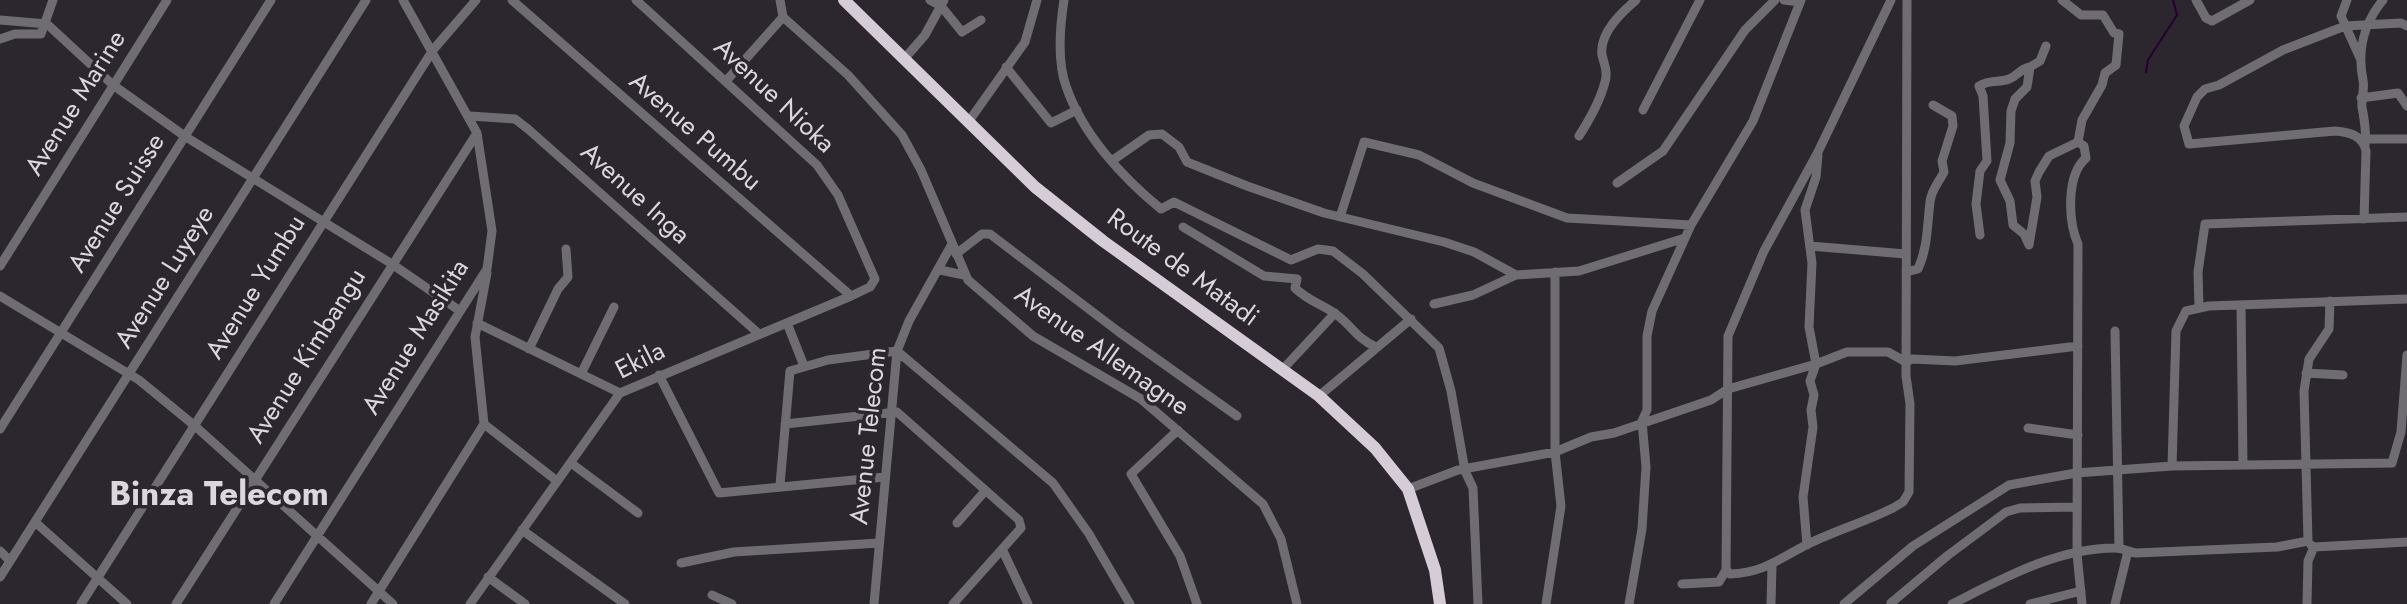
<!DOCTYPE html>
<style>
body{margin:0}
canvas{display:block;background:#2c262f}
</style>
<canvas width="2407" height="604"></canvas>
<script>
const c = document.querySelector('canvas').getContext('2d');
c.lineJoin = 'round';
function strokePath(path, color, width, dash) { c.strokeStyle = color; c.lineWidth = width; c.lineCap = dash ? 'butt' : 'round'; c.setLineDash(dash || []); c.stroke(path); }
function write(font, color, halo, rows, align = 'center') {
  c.font = font + ' Jost,sans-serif'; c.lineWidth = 7; c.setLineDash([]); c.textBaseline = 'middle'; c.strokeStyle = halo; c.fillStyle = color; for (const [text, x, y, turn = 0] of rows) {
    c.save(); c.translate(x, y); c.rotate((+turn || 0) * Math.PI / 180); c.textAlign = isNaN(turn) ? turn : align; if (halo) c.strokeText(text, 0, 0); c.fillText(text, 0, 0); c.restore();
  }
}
const stream = new Path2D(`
 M 2146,72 L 2148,60 L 2177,15 L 2173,0`);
const minor = new Path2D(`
 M 512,0 L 851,296
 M 780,0 L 783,17 L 848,75 L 902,135 L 921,170 L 968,280 L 1033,336 L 1141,399 L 1263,504 L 1281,539 L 1297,604
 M 930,0 L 941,6 L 962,32 L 981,20
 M 1064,0 C 1060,26 1057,61 1066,86 C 1082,134 1123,178 1161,209 L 1174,202 L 1291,260 L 1318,249 L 1333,251 L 1363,274 L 1439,348 L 1451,391 L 1465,471 L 1473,488 L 1478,604
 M 1784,0 L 1800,2
 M 2196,0 L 2206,18 L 2212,21 L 2250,0
 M 2347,0 L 2341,16 L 2360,58
 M 0,20 L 47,24 L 113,85 L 186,137 L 392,264 L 460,311
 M 0,39 L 15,34 L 41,34 L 53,0
 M 2046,46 L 2040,61 L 2030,67 L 2027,87 L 2015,99 L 2011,111 L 2010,143 L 2000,180 L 2010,201 L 2013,225 L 2024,234 L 2029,245 L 2037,197 L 2035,181 L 2039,172 L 2049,156 L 2078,142 L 2082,120 L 2102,85 L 2105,73 L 2116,65 L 2119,34 L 2114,33 L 2103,15 L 2081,15 L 2062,0
 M 905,58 L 925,35 L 944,0
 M 1006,67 L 1051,123 L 1077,110
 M 727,80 L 783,17
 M 2361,98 L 2398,93 L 2407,106
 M 1643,110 L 1700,0
 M 470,116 L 515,119 L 528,129 L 758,333
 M 969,121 L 1025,42 L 1037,0
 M 1579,136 C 1590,119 1600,101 1605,82 C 1608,71 1604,64 1602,55 C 1599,33 1622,12 1636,0
 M 2360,139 L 2407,139
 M 2078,142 L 2084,146 L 2086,158 C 2066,175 2068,221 2078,244 L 2077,554 L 2082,604
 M 2365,145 C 2367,132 2364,119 2362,107 C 2361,98 2365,88 2363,80 C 2357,51 2364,23 2383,0
 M 1113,160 L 1149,135 L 1162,134 L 1179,147 L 1187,162 L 1247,186 L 1324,213 L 1444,242 L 1474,252 L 1516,275
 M 1617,183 L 1663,151 L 1745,30 L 1775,0
 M 1340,217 L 1364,142 L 1419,155 L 1473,183 L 1567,218 L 1691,225
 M 2364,219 L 2366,151 C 2363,135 2348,132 2335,131 L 2189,144 L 2184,126 L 2197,97 L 2205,89 L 2219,85 L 2283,50 L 2345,26 L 2401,23 L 2407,26
 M 1183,227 L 1264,276 L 1297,279 L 1295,288 C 1308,301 1324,305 1337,315 C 1354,328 1355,337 1376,347
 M 1980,235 L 1976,204 L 1980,171 L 1987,161 L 1983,96 L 1979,86 C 1990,79 1999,83 2009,79 C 2018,76 2019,69 2030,67
 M 1810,246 L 1906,254
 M 956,254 L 982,234 L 990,234 L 1119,332 L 1237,416
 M 0,266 L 167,0
 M 940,270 L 964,275
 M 1906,272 L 1918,269 C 1928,247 1927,226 1930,202 C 1931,190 1939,182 1944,172 L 1942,161 L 1953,126 L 1952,116 L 1933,105
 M 0,296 L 139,380 L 195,426 L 393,604
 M 1434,304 L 1473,295 L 1516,275 L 1579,271 L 1685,238
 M 2241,306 L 2243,465
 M 2199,307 L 2198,272 L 2205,224 L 2407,217
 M 477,323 L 620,393
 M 787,323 L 804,366
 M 2115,331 L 2119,548
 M 529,349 L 558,289 L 568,277 L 566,249
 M 1283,369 L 1335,313
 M 2306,373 L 2343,375
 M 581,374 L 614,307
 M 659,375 L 719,493 L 885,477
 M 1319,396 L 1411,319
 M 484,424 L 557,481
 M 785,424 L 897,412 L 1019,520 L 1021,528 L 953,604
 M 2028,428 L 2078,435
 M 0,429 L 271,0
 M 1178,430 L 1131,474 L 1180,556 L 1197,604
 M 571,463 L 638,513
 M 2172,466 L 2176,331 L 2186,311 L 2209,306 L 2407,299
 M 780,485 L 790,371 L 828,360 L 897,351 L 1053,483 L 1089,534 L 1130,604
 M 1408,489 L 1458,470 L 1555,452 L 1591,437 L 1614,433 L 1711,400 L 1728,389 L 1816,364 L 1847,352 L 1888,352 L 1906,362 L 1912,359 L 1955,361 L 2078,346
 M 35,522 L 127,604
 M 957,523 L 985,491
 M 522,530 L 625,604
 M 1807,545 L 1803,497 L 1813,427 L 1811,410 L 1814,395 L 1810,381 L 1816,364 L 1809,327 L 1812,263 L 1805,210 L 1816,177 L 1818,155
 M 2314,547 L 2407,542
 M 0,551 L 10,561
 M 1003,551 L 1028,604
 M 681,563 L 734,552 L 879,543
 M 1726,570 L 1730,574 C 1763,573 1779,559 1806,545 C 1834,531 1865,522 1893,508 L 1903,502 L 1909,492 L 1910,404 L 1906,376 L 1907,0
 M 0,577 L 366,0
 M 488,577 L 525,604
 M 1682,584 L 1719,582 L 1726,570 L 1728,336 L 1764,251 L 1818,152 L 1891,0
 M 712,595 L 732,604
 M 1891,603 L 1947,556 L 2006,512 L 2020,508 L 2076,507
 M 81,604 L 433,50 L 476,0
 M 176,604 L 477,133
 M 274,604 L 487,269 L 492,231 L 477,133 L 403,0
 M 371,604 L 484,424 L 475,337 L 487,273
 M 470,604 L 620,393 L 851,296 L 870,287 L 875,279 L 838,195 L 817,165 L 636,0
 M 874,604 L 897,351 L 909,321 L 952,244
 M 1546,604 L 1561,506 L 1555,452 L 1555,272
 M 1629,604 L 1642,529 L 1646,467 L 1642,421 L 1647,410 L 1647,336 L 1652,311 L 1691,225 L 1753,121 L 1801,0
 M 1771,604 L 1772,566
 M 1844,604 L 1913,546 L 2009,485 L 2076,473 L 2172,466 L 2392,463 L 2401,432 L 2407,355
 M 1952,604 C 2002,579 2057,548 2115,548 C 2122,548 2129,552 2136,553 L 2277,547 L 2308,541 L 2304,391 L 2309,359 L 2329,329 L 2330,301
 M 2030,604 L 2081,591
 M 2115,604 L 2128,551
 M 2307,604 L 2308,561 L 2314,547 L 2311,545`);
const highway = new Path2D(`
 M 844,0 L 1035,187 L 1103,241 L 1319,396 L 1375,448 L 1408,489 L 1435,570 L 1440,604`);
const streetNames = [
 ["Avenue Nioka",773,97,43],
 ["Avenue Marine",77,104,-58],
 ["Avenue Pumbu",694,133,41],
 ["Avenue Inga",634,195,42],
 ["Avenue Suisse",118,204,-58],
 ["Route de Matadi",1182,269,36],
 ["Avenue Luyeye",166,278,-58],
 ["Avenue Yumbu",257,288,-58],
 ["Avenue Masikita",417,338,-58],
 ["Avenue Allemagne",1101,352,35],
 ["Avenue Kimbangu",308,357,-58],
 ["Ekila",641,362,-27],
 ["Avenue Telecom",870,436,-84]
];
const districtNames = [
 ["Binza Telecom",219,497]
];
strokePath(stream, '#250030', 2);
strokePath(minor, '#706d72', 9);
strokePath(highway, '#d5ccd8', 12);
write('26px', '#dbd7dd', '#2c262f', streetNames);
write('bold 33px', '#dbd7dd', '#2c262f', districtNames);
</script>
